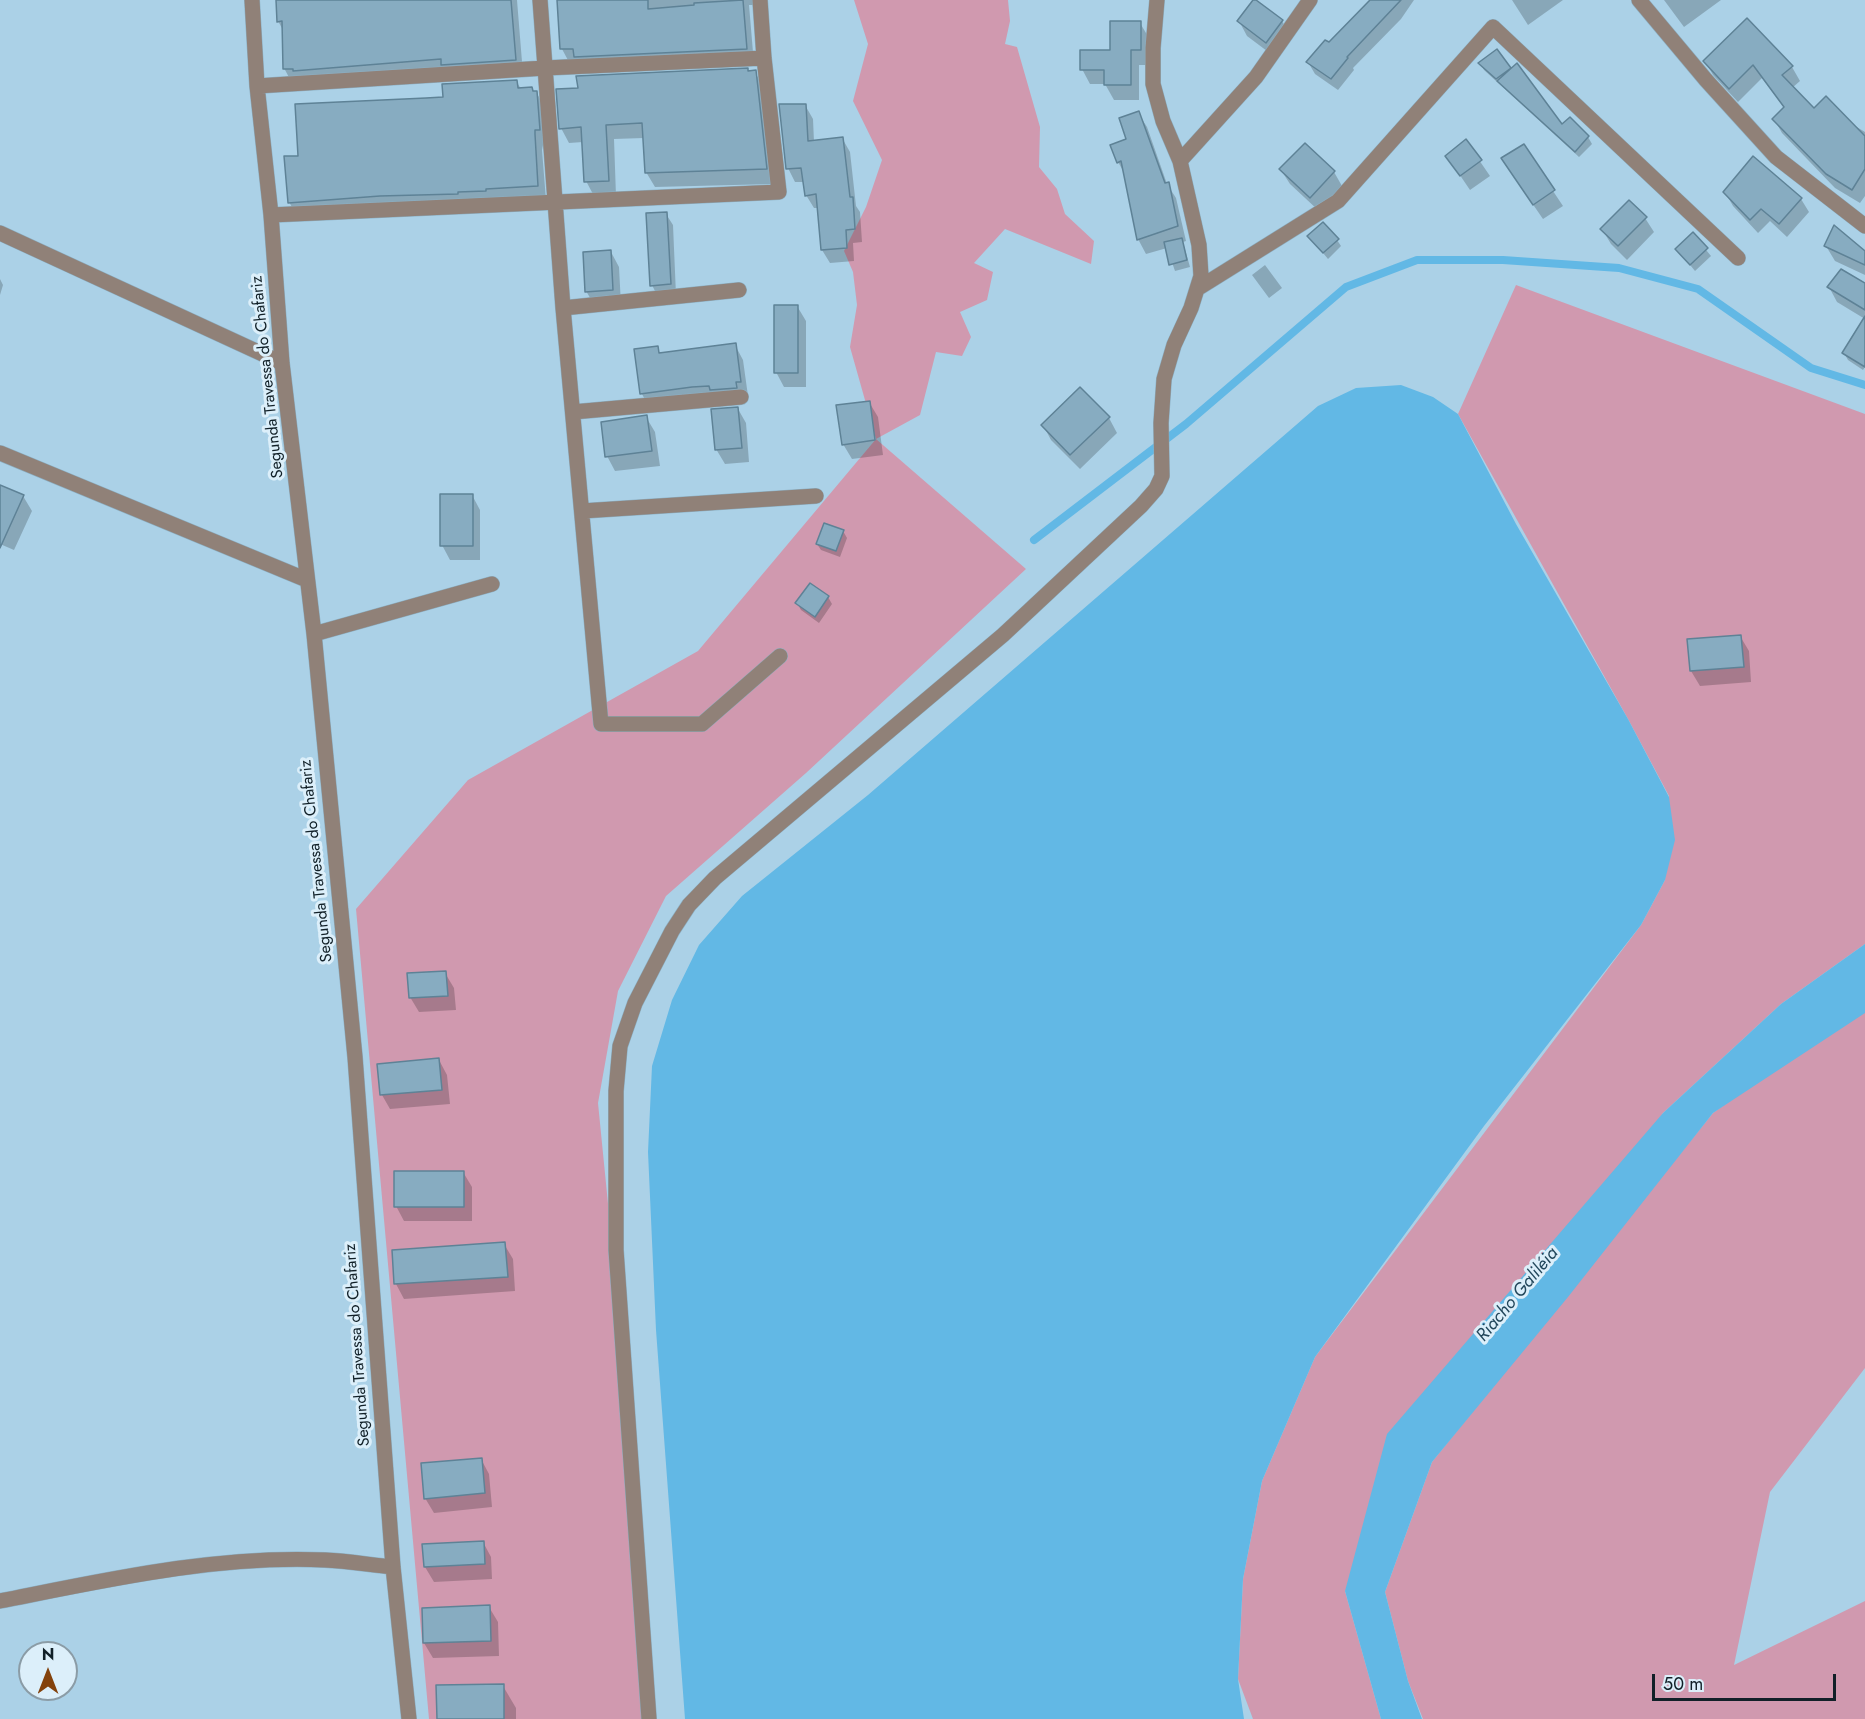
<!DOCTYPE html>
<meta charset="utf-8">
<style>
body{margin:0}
#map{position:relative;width:1865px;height:1719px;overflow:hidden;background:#abd1e7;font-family:Jost,sans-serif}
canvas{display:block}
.north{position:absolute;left:18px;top:1641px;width:60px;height:60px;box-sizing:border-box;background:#dceffa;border:2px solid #8b9ca6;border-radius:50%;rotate:0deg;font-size:16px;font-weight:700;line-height:24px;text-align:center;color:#112028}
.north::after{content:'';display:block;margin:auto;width:21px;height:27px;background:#83420c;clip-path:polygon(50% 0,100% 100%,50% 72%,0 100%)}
.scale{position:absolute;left:1652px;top:1674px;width:184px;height:27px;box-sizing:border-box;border:3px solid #112028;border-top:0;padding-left:8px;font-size:18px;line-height:21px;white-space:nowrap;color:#112028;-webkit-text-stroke:4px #dceffa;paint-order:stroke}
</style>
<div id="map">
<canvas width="1865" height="1719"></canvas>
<div class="north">N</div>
<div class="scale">50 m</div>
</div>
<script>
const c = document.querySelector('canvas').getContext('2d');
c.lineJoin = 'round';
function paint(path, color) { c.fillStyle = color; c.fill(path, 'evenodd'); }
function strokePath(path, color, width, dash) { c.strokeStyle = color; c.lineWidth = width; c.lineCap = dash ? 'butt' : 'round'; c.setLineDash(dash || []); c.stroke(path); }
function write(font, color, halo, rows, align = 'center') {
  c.font = font + ' Jost,sans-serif'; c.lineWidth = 6; c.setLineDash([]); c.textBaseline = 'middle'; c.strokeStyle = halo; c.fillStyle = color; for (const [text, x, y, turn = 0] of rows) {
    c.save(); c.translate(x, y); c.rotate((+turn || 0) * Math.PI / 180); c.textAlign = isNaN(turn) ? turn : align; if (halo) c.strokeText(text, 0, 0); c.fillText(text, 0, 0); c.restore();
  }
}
const green = new Path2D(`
 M 854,0 L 1008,0 L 1010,21 L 1005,44 L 1017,47 L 1040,127 L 1039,167 L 1057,189 L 1065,214 L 1094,241 L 1091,264 L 1005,229 L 974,263 L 993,272 L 987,300 L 960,312 L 971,337 L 962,356 L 936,352 L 920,415 L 876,439 L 1026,569 L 806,773 L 666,896 L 618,991 L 598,1103 L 625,1375 L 651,1719 L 429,1719 L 356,909 L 468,780 L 698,651 L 876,439 L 850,347 L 857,305 L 853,272 L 844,251 L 866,207 L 882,160 L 853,101 L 868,44 Z
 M 1516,285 L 1865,414 L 1865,944 L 1781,1004 L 1663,1113 L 1345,1591 L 1381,1719 L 1253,1719 L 1238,1679 L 1243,1579 L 1262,1481 L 1315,1357 L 1641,925 L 1665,880 L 1669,796 L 1628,719 L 1458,414 Z
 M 1865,1004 L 1865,1368 L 1770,1492 L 1734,1665 L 1865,1601 L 1865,1719 L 1423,1719 L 1408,1681 L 1385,1592 L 1432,1462 L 1713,1113 Z`);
const water = new Path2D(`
 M 1401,385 L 1433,397 L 1458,414 L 1516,524 L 1628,719 L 1669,797 L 1675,840 L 1665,880 L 1641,925 L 1484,1126 L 1315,1357 L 1262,1481 L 1243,1579 L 1238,1679 L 1244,1719 L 685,1719 L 656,1330 L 648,1152 L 652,1066 L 672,1000 L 699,945 L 742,896 L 868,795 L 1318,406 L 1356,388 Z
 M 1865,944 L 1865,1013 L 1713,1113 L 1568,1297 L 1432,1462 L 1385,1592 L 1408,1681 L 1422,1719 L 1381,1719 L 1345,1591 L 1387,1434 L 1663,1113 L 1781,1004 Z`);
const shadow = new Path2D(`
 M 277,0 L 517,0 L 523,74 L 292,83 L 284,68 L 283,30 L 278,21 Z
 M 558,0 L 753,0 L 753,5 L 749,5 L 754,64 L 570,64 L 562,49 Z
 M 1372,0 L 1414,0 L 1401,19 L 1353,68 L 1354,70 L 1338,90 L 1315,74 L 1308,62 L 1329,44 Z
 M 1512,0 L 1563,0 L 1528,25 Z
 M 1664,0 L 1721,0 L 1684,27 Z
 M 1254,1 L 1282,21 L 1291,36 L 1275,57 L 1247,36 L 1239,21 Z
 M 1140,23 L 1149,38 L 1149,65 L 1139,65 L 1139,100 L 1114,100 L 1105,84 L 1090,84 L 1082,69 L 1111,52 Z
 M 1497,51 L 1511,71 L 1562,126 L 1570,119 L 1588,137 L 1592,144 L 1579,157 L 1484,70 L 1480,63 Z
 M 1705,61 L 1792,67 L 1800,81 L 1792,88 L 1814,110 L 1850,123 L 1865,132 L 1865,196 L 1860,203 L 1835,188 L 1782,133 L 1774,119 L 1785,109 L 1762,78 L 1738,102 L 1713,75 Z
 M 749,72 L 755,72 L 763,87 L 774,184 L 655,187 L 646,172 L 644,138 L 614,139 L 616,196 L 594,196 L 586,181 L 583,142 L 569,143 L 561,128 Z
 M 516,81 L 521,89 L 531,88 L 534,92 L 536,92 L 545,107 L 547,144 L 543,145 L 542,150 L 546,200 L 298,217 L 289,202 L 300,157 L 444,98 Z
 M 805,105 L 813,119 L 814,142 L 842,138 L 850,152 L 856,206 L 860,212 L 862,242 L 853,243 L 854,261 L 830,263 L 822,250 L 819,208 L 814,208 L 806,195 L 804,182 L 795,182 L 788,168 Z
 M 1138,113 L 1147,127 L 1167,184 L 1176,198 L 1186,241 L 1183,242 L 1190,267 L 1175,271 L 1167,248 L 1146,254 L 1138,239 L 1125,174 L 1118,162 Z
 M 1466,141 L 1490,176 L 1470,190 L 1447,156 Z
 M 1523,146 L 1563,206 L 1543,219 L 1512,174 Z
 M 1281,170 L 1334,172 L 1342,186 L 1319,211 L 1290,184 Z
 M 1725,192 L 1801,199 L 1809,212 L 1787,237 L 1770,221 L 1758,233 L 1733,206 Z
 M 666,214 L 673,225 L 676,295 L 658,297 L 652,285 Z
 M 1645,218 L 1654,232 L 1627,260 L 1611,244 L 1602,229 Z
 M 1693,234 L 1711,256 L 1695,271 L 1677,249 Z
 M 1309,236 L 1337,240 L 1341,246 L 1328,259 Z
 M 1826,246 L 1865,253 L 1865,275 L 1835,261 Z
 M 611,252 L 619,267 L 621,305 L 595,306 L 586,291 Z
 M 1265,265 L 1282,288 L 1269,298 L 1252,275 Z
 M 0,279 L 3,285 L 0,295 Z
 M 1865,285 L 1865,319 L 1837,302 L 1829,287 Z
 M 797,306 L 806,321 L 806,387 L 784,387 L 776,372 Z
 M 1865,340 L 1865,367 L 1863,370 L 1848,360 L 1844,353 Z
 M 735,345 L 743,360 L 748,396 L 650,409 L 642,394 L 657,348 L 661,355 Z
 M 869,402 L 878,417 L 883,455 L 852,459 L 843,444 Z
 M 738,409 L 746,423 L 749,462 L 725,464 L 716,449 Z
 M 646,417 L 655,432 L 660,466 L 615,471 L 607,456 Z
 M 1109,418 L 1117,433 L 1080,469 L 1051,440 L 1043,425 Z
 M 0,486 L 23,496 L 32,511 L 14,550 L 0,544 Z
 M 472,495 L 480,510 L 480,560 L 450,560 L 442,545 Z
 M 843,531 L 847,538 L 840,557 L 821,550 L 817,544 Z
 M 828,597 L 832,604 L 819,623 L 801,610 L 797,603 Z
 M 1740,636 L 1749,651 L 1751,682 L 1700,686 L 1691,671 Z
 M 445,973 L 454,988 L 456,1010 L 419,1012 L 410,997 Z
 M 439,1060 L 447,1075 L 450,1104 L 390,1109 L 382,1095 Z
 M 463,1172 L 472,1187 L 472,1221 L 404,1221 L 396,1206 Z
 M 504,1244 L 513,1259 L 515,1291 L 404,1299 L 396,1284 L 394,1251 Z
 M 481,1459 L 489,1474 L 492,1507 L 434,1513 L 425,1498 Z
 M 483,1542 L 491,1557 L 492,1579 L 434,1582 L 425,1567 L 424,1545 Z
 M 489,1607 L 498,1622 L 499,1656 L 433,1658 L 424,1643 Z
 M 503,1686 L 516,1708 L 516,1719 L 438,1719 Z`);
const stream = new Path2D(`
 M 1034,540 L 1186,424 L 1346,287 L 1417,260 L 1503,260 L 1619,268 L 1698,289 L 1811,368 L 1865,385`);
const building = new Path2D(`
 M 276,0 L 511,0 L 516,60 L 441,65 L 441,59 L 293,71 L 293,69 L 283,69 L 282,21 L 277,22 Z
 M 557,0 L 648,0 L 648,9 L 694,5 L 694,3 L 743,0 L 747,49 L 574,57 L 573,49 L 560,49 Z
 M 1253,0 L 1256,0 L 1283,20 L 1266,43 L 1237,21 Z
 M 1370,0 L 1401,0 L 1347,57 L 1348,58 L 1331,79 L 1306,62 L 1325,40 L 1329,42 Z
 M 1747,18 L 1793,66 L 1782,75 L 1814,108 L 1826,96 L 1865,136 L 1865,169 L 1852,190 L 1826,174 L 1772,119 L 1784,107 L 1753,65 L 1729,89 L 1703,61 Z
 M 1110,21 L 1141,21 L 1141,50 L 1131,50 L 1131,85 L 1104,85 L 1104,70 L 1080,70 L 1080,50 L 1110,50 Z
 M 1497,49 L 1511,68 L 1496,79 L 1478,63 Z
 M 1517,63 L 1562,124 L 1570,117 L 1589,136 L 1575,152 L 1497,81 Z
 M 748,68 L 748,71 L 756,70 L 767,169 L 645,173 L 642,123 L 606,125 L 609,181 L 584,182 L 581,127 L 559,129 L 556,89 L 578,88 L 576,76 Z
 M 517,80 L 518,88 L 532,87 L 533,91 L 537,91 L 540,130 L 535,130 L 535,134 L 538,186 L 486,189 L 486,191 L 458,192 L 458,194 L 380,196 L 288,203 L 284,156 L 298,156 L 295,104 L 426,98 L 443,97 L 442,84 Z
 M 779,104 L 806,104 L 808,141 L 843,137 L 850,197 L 853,197 L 855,229 L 846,230 L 847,248 L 821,250 L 816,194 L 805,196 L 801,168 L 786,169 Z
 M 1139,111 L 1165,183 L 1169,182 L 1178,226 L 1137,240 L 1121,161 L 1117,163 L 1110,145 L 1126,139 L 1119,118 Z
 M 1466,139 L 1482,160 L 1460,176 L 1445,156 Z
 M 1305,143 L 1335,171 L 1310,198 L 1279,169 Z
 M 1524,144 L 1555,190 L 1533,205 L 1501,158 Z
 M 1753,156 L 1802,198 L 1779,224 L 1761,209 L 1750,220 L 1723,192 Z
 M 1629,200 L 1647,217 L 1618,246 L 1600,229 Z
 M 667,212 L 671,284 L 650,286 L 646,213 Z
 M 1323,222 L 1339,239 L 1323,253 L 1307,236 Z
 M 1834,225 L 1865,251 L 1865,265 L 1824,246 Z
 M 1693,232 L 1708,248 L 1690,265 L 1675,249 Z
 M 1182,238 L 1187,260 L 1169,265 L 1164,242 Z
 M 611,250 L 613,290 L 585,292 L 583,252 Z
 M 1841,269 L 1865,283 L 1865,310 L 1827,287 Z
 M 774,305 L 798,305 L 798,373 L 774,373 Z
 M 1865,316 L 1865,367 L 1842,353 Z
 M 736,343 L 741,382 L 736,382 L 737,388 L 710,390 L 709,386 L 692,387 L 640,394 L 634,349 L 658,346 L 659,353 Z
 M 1080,387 L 1110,417 L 1070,455 L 1041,425 Z
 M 870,401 L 875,440 L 842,445 L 836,405 Z
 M 738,407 L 742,448 L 715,450 L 711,409 Z
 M 647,415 L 652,451 L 605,457 L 601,422 Z
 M 0,485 L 24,495 L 0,548 Z
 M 440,494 L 473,494 L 473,546 L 440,546 Z
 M 824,523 L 844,530 L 836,551 L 816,544 Z
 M 810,583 L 829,596 L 815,617 L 795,603 Z
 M 1741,635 L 1744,667 L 1690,671 L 1687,639 Z
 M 446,971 L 448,996 L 409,998 L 407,973 Z
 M 439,1058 L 442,1090 L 380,1095 L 377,1064 Z
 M 394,1171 L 464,1171 L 464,1207 L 394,1207 Z
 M 505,1242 L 508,1277 L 394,1284 L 392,1250 Z
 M 482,1458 L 485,1493 L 424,1499 L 421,1463 Z
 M 484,1541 L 485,1564 L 424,1567 L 422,1544 Z
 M 490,1605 L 491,1641 L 423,1643 L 422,1608 Z
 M 504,1684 L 504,1719 L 437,1719 L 436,1685 Z`);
const minor = new Path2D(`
 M 252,0 L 257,86 L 271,215 L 282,363 L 314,634 L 355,1057 L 393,1567 L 409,1719
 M 540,0 L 563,308 L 601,724 L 702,724 L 780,656
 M 1639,0 L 1706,80 L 1776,157 L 1865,226
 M 257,86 L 545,68 L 764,58
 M 1180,161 L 1256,77 L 1310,0
 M 271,215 L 779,192 L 764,58 L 760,0
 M 0,233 L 282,363
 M 1197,289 L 1338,201 L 1493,27 L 1738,258
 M 563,308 L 739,290
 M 573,412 L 741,397
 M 0,453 L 307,580
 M 582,511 L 816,496
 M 314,634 L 492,584
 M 0,1601 C 106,1580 216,1555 325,1560 C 348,1561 371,1565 393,1567
 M 649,1719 L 616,1250 L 616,1091 L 620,1046 L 635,1003 L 672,931 L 689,905 L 715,878 L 1003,635 L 1141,506 L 1156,489 L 1162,476 L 1161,423 L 1164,379 L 1174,345 L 1191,308 L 1201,276 L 1199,245 L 1180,161 L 1163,121 L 1153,84 L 1153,48 L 1157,0`);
const streetNames = [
 ["Segunda Travessa do Chafariz",268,377,-96],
 ["Segunda Travessa do Chafariz",317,861,-96],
 ["Segunda Travessa do Chafariz",358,1345,-94]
];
const waterNames = [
 ["Riacho Galiléia",1518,1295,-50]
];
paint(green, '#d099af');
paint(water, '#62b8e5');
paint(shadow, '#0003');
strokePath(stream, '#62b8e5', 8);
paint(building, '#87acc1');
strokePath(building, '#5e8296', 1.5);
strokePath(minor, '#8caec1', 16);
strokePath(minor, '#908178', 15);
write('16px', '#112028', '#dceffa', streetNames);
write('italic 18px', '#22475b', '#dceffa', waterNames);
</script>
